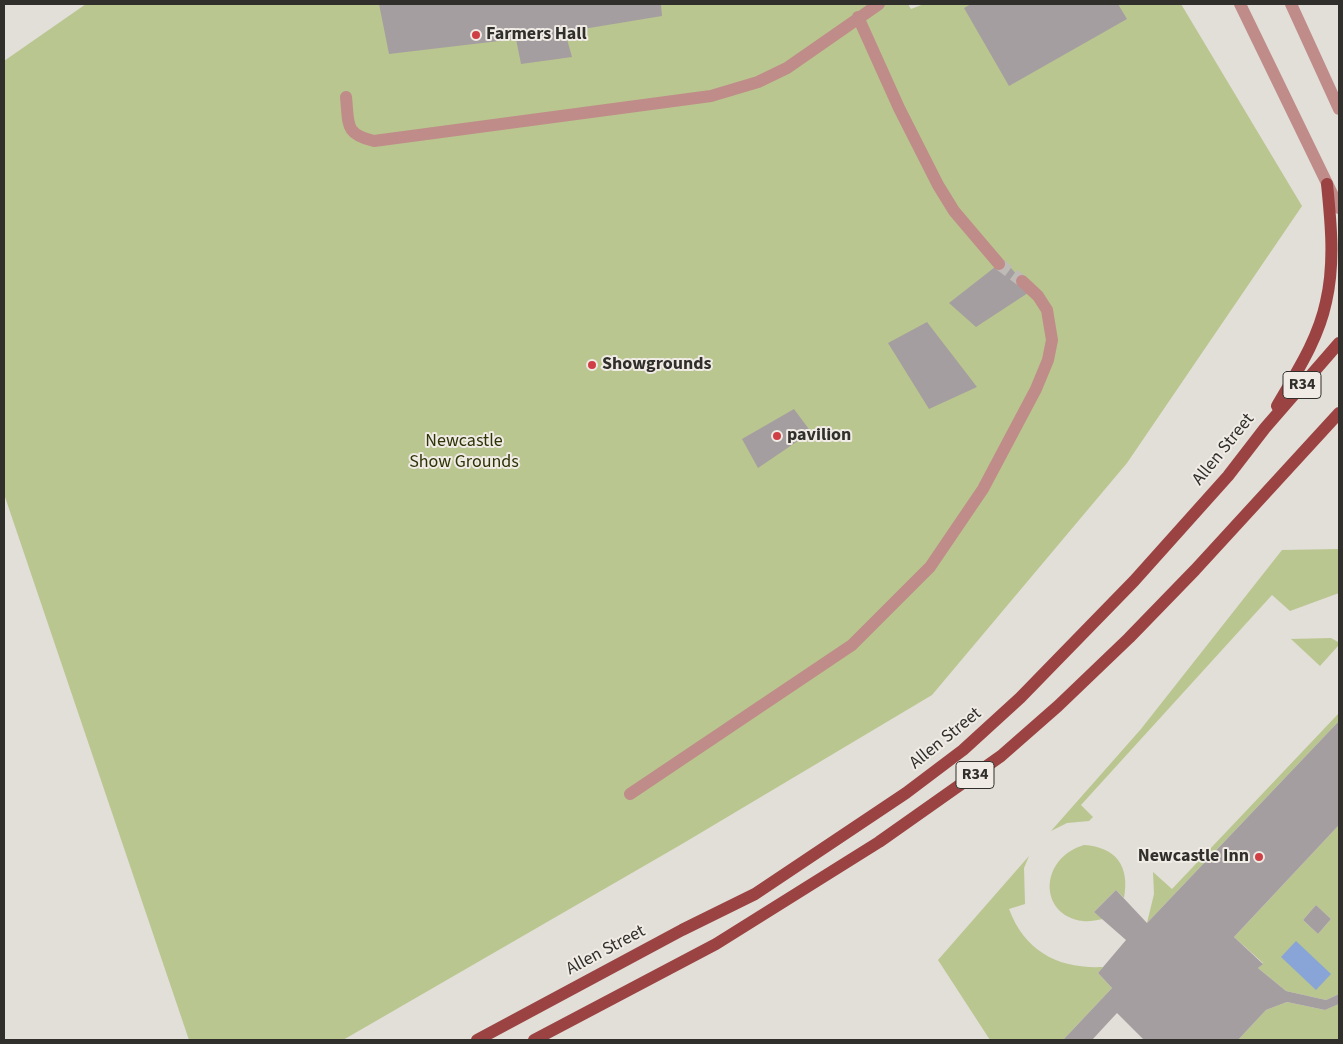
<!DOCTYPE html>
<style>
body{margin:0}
#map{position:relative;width:1343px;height:1044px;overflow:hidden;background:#e2ded8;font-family:"Source Sans 3",sans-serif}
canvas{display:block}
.frame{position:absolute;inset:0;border:5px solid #302f2c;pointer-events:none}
</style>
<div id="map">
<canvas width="1343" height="1044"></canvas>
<div class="frame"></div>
</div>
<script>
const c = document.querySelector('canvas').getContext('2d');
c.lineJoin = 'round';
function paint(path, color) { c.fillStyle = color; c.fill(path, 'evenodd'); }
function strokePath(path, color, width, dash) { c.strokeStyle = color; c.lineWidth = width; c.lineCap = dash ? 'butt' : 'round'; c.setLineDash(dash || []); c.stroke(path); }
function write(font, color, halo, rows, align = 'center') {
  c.font = font + ' "Source Sans 3",sans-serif'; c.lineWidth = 4; c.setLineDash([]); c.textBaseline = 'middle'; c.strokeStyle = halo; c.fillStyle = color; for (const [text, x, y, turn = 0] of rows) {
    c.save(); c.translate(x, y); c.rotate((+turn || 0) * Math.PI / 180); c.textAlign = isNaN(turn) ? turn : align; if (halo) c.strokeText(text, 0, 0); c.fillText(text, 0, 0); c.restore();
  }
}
const green = new Path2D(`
 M 86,4 L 908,4 L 911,9 L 924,4 L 1181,4 L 1302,206 L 1127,463 L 932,695 L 682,844 L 343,1040 L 189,1040 L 4,494 L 4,61 Z
 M 1339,549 L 1339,593 L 1290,611 L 1272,595 L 1081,805 L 1093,817 L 1089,821 L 1067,823 L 1051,831 L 1141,729 L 1282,550 Z
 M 1331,638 L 1338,642 L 1338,646 L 1320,666 L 1291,639 Z
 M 1339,713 L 1339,721 L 1147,923 L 1154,894 L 1153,872 L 1172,889 Z
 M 1339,825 L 1339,994 L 1326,1000 L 1286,991 L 1258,968 L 1263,963 L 1234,937 ZM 1316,905 L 1331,919 L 1318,934 L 1303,920 Z
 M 1084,845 C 1116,847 1130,866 1124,898 L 1116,890 L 1094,912 L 1103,919 C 1096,920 1089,922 1083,921 C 1039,916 1038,859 1084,845 Z
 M 1029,856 L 1024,868 L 1025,904 L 1009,909 C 1025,952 1059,969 1103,967 L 1098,973 L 1112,988 L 1063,1040 L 990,1040 L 938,960 Z
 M 1287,1002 L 1325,1010 L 1339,1004 L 1339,1040 L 1238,1040 L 1266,1010 Z`);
const water = new Path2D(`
 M 1296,941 L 1331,974 L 1316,990 L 1281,957 Z`);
const building = new Path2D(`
 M 379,4 L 661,4 L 662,16 L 565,32 L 572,57 L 521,64 L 516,39 L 389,54 Z
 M 971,4 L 1118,4 L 1127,19 L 1009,86 L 964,8 Z
 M 1004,260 L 1031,291 L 976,327 L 949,303 Z
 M 927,322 L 977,387 L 929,409 L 888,343 Z
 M 794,409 L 811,432 L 758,468 L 742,439 Z
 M 1339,721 L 1339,825 L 1234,937 L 1263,964 L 1258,968 L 1286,991 L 1326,1000 L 1339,994 L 1339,1004 L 1325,1010 L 1287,1002 L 1266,1010 L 1238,1040 L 1144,1040 L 1117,1013 L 1092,1040 L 1063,1040 L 1112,988 L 1098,973 L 1126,940 L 1094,912 L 1116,890 L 1147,923 Z
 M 1316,905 L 1331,919 L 1318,934 L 1303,920 Z`);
const minorTunnel = new Path2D(`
 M 999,264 L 1022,281`);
const minor = new Path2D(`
 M 1240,4 L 1339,208
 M 1291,4 L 1339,109
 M 858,17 L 899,108 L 938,185 L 954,211 L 999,264
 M 346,97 C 349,124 344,134 374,141 L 711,96 L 758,82 L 787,68 L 879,4
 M 630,794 L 852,645 L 930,567 L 983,489 L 1036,389 L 1048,360 L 1052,340 L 1047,310 L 1038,296 L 1022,281`);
const major = new Path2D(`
 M 1277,406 C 1296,373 1318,340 1326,302 C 1335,264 1331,223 1327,184
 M 477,1040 L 682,930 L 755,894 L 906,793 L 963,750 L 1020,698 L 1134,581 L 1228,476 L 1265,428 L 1339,343
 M 534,1040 L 716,944 L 879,842 L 1001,756 L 1058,706 L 1129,638 L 1195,570 L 1339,413`);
const markers = [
 [476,35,5,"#cf4046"],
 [592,365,5,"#cf4046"],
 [777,436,5,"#cf4046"],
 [1259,857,5,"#cf4046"]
];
const shields = [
 [1302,385,38],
 [975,775,38]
];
const shieldNames = [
 ["R34",1302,385],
 ["R34",975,775]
];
const poiNames = [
 ["Farmers Hall",486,35],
 ["Showgrounds",602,365],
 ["pavilion",787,436],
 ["Newcastle Inn",1249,857,"right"]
];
const parkNames = [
 ["Newcastle",464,442],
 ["Show Grounds",464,463]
];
const streetNames = [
 ["Allen Street",1224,450,-51],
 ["Allen Street",946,739,-39],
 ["Allen Street",606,951,-28]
];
paint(green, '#bac68f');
paint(water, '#89a4d7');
paint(building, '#a59ea1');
strokePath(minorTunnel, '#bebbb6', 12, [12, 6]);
strokePath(minor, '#bf8c89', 12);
strokePath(major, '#9b4342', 12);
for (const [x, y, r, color] of markers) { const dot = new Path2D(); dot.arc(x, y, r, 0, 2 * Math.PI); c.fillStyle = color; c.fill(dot); strokePath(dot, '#f0ebe5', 2); }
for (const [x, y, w] of shields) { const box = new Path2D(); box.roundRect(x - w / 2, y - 13.5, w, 27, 4); c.fillStyle = '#f0ebe5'; c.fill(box); strokePath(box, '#302f2c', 1); }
write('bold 16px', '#302f2c', null, shieldNames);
write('bold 18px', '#302f2c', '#f0ebe5', poiNames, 'left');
write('18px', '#2d3406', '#f0ebe5', parkNames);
write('18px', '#302f2c', '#f0ebe5', streetNames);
</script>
